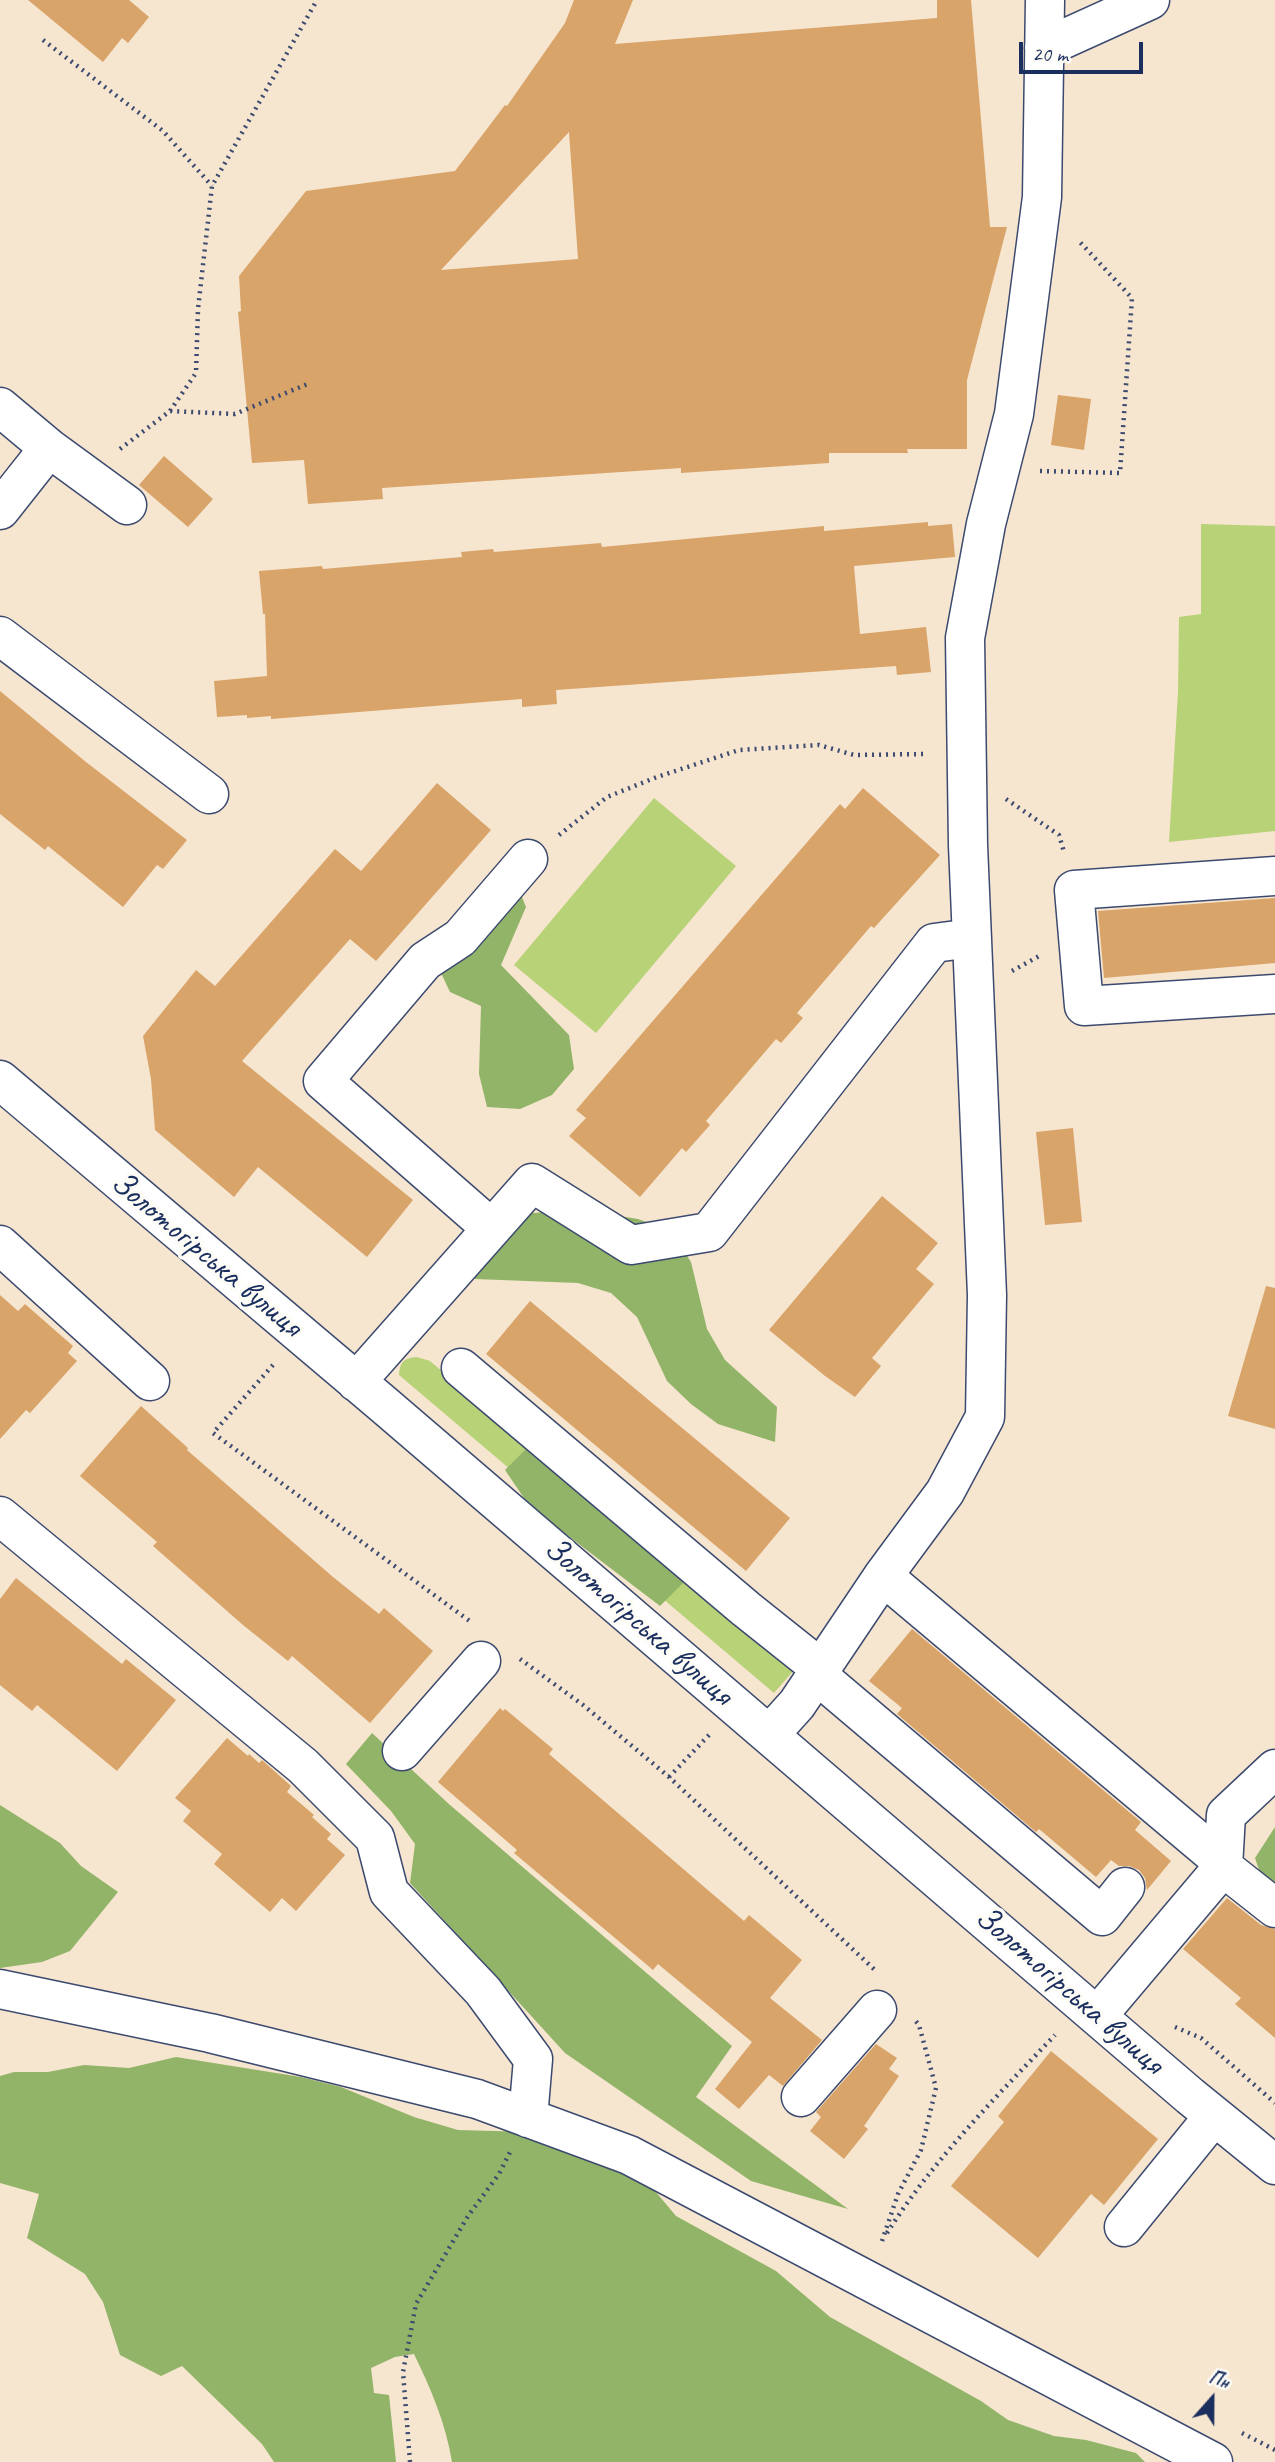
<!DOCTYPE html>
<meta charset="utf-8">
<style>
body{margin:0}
#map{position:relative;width:1275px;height:2462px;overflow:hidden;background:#f6e5cf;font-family:Caveat,sans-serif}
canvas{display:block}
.north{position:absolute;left:1177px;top:2364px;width:70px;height:70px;-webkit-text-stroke:5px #fdfcf7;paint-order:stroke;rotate:21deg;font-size:19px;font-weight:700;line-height:28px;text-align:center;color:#1b2f5e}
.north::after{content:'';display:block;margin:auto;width:24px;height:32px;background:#1b2f5e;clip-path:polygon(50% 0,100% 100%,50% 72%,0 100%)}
.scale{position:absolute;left:1019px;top:42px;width:124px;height:32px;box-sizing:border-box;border:4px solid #1b2f5e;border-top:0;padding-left:9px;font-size:21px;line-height:24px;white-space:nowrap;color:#1b2f5e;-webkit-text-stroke:5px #fdfcf7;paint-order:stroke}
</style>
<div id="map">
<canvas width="1275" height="2462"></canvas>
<div class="north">Пн</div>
<div class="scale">20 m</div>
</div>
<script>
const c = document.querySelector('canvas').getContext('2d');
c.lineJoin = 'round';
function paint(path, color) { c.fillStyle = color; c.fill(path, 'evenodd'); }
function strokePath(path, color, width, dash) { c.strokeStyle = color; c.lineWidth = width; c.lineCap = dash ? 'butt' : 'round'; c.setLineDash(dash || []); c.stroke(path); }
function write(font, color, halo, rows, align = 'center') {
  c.font = font + ' Caveat,sans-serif'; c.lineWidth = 7; c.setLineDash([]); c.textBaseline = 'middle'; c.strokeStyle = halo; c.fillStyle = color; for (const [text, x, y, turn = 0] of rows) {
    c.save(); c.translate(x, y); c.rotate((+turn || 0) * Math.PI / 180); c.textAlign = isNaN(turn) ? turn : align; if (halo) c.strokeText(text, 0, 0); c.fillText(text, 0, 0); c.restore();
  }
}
const green = new Path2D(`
 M 1201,524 L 1275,526 L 1275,831 L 1169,842 L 1178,692 L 1179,617 L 1201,614 Z
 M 654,798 L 736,866 L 596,1033 L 514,965 Z
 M 417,1357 L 430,1361 L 794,1670 L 774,1693 L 399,1375 C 400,1362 404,1358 417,1357 Z`);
const forest = new Path2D(`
 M 513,875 L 526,907 L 501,965 L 569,1035 L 574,1069 L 552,1095 L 520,1109 L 487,1107 L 479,1074 L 481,1006 L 450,992 L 435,960 Z
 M 569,1208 L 638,1219 L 671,1231 L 691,1262 L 707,1329 L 725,1360 L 777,1407 L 775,1442 L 718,1424 L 691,1404 L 667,1381 L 637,1317 L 611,1293 L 578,1283 L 475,1279 L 449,1256 L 500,1211 L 536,1213 Z
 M 535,1440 L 685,1581 L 660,1606 L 550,1522 L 524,1498 L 505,1470 Z
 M 372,1733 L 450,1805 L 732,2046 L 696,2097 L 848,2209 L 751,2181 L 565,2053 L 410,1883 L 415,1844 L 391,1811 L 346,1764 Z
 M 0,1805 L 60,1843 L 81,1866 L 118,1892 L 70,1951 L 42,1962 L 0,1968 Z
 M 1275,1827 L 1275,1894 L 1264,1885 L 1255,1858 Z
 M 176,2057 L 301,2077 L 341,2087 L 414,2117 L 458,2130 L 531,2132 L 567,2151 L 650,2185 L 676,2216 L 776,2271 L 830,2317 L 981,2401 L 1008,2420 L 1054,2436 L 1086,2440 L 1136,2453 L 1145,2462 L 452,2462 C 446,2424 431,2389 414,2354 L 395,2357 L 371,2368 L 374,2393 L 389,2395 L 396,2462 L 274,2462 L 262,2444 L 182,2366 L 161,2376 L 120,2355 L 103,2302 L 85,2274 L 27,2238 L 39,2194 L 0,2183 L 0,2076 L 14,2072 L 48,2072 L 84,2065 L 129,2068 Z`);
const building = new Path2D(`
 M 28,0 L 129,0 L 149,17 L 128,43 L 122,38 L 103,62 Z
 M 574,0 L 633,0 L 615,44 L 937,18 L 937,0 L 971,0 L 990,227 L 1007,227 L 967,380 L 967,449 L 907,449 L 908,453 L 829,453 L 829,463 L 681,473 L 681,468 L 382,488 L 383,499 L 308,504 L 304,460 L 252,463 L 238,312 L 241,311 L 239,276 L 306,191 L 455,171 L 505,105 L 507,106 L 565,23 ZM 569,132 L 578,259 L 441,270 Z
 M 1058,395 L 1091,399 L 1084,450 L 1051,445 Z
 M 164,456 L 213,499 L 188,527 L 139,485 Z
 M 928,522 L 928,526 L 952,524 L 955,557 L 854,566 L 860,634 L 926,627 L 931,672 L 897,675 L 896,666 L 556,690 L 557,704 L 522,707 L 522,699 L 271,719 L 271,716 L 247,718 L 247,715 L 217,717 L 214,681 L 267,676 L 265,614 L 263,614 L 259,571 L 322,566 L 323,569 L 462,557 L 461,552 L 493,549 L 494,552 L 601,543 L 602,547 L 824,526 L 824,531 Z
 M 0,691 L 86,762 L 187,840 L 163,869 L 157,865 L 123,907 L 48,846 L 45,850 L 0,814 Z
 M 437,783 L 491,830 L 376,961 L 350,939 L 242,1061 L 413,1200 L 367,1257 L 258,1167 L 234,1197 L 155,1130 L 151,1079 L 143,1036 L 196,970 L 215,986 L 335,849 L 361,871 Z
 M 863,788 L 940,855 L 874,928 L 871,926 L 797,1013 L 803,1018 L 781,1043 L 776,1039 L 706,1121 L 710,1125 L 686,1152 L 682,1148 L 640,1197 L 569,1136 L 586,1118 L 576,1110 L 840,804 L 845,809 Z
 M 1275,898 L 1275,963 L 1104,978 L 1098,911 Z
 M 1073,1128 L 1082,1222 L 1045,1225 L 1036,1132 Z
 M 882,1196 L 938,1243 L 916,1269 L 934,1284 L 872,1358 L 881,1366 L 855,1397 L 825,1376 L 769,1330 Z
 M 1266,1286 L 1275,1288 L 1275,1429 L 1228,1416 Z
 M 0,1295 L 18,1311 L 25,1304 L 73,1346 L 68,1353 L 77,1361 L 30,1413 L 26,1410 L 0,1439 Z
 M 530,1301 L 790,1518 L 746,1571 L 486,1354 Z
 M 141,1406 L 188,1448 L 187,1450 L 333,1577 L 379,1614 L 384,1608 L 433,1651 L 370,1723 L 292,1656 L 288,1661 L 243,1625 L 153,1546 L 157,1542 L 80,1476 Z
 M 16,1578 L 122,1664 L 126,1659 L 176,1700 L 117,1771 L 37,1705 L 32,1711 L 0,1685 L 0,1599 Z
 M 912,1629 L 1141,1822 L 1135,1830 L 1171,1861 L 1147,1890 L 1145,1878 L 1139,1870 L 1129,1866 L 1119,1866 L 1111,1860 L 1096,1877 L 1039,1829 L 1036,1832 L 897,1714 L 902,1708 L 869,1681 Z
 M 500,1708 L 503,1711 L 505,1709 L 553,1749 L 549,1754 L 744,1921 L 749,1915 L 802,1960 L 770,1998 L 822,2040 L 783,2086 L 769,2075 L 739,2109 L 715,2089 L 752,2042 L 658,1964 L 653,1970 L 514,1853 L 517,1850 L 438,1782 Z
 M 227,1738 L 248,1756 L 249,1754 L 259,1763 L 262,1760 L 291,1786 L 287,1792 L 314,1815 L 312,1817 L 331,1834 L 327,1839 L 345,1855 L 296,1911 L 282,1898 L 270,1912 L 214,1864 L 222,1854 L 183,1821 L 191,1811 L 175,1798 Z
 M 1227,1898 L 1261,1925 L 1275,1929 L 1275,2038 L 1235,2004 L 1241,1998 L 1183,1949 Z
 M 876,2044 L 897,2058 L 889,2069 L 899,2076 L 864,2126 L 868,2129 L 844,2159 L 810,2131 L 821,2117 L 816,2112 Z
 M 1051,2051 L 1158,2139 L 1104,2205 L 1091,2194 L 1038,2258 L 951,2186 L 1004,2122 L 998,2116 Z`);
const path = new Path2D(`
 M 43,40 L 163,131 L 212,186
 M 170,411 L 196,373 L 198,309 L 212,186 L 317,0
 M 120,449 L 170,411 L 235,414 L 310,383
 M 1040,471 L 1120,473 L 1132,298 L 1078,240
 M 1006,799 L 1059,835 L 1064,852
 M 559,835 L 607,797 L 657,777 L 739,750 L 819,745 L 854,755 L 927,754
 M 1012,971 L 1041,955
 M 273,1365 L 213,1433 L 471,1622
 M 520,1659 L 583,1705 L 669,1777 L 876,1971
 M 669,1777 L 710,1734
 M 1175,2027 L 1201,2038 L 1275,2103
 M 887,2233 C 934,2159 995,2098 1055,2035
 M 882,2241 L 898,2194 L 921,2150 L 936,2088 L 919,2025 L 914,2019
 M 1242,2433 L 1275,2450
 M 410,2462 L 403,2372 L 416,2304 L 468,2216 L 499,2174 L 510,2152`);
const minor = new Path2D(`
 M 1044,48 L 1150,0
 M 0,407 L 49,448 L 0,510
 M 49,448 L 127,505
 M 0,636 L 209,794
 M 1275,876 L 1074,890 L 1084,1006 L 1275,994
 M 0,1080 L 383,1404 L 1190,2096 L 1275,2165
 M 491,1228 L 323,1081 L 425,961 L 460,938 L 528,859
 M 0,1245 L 150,1381
 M 461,1368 L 746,1609 L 820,1668
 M 356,1382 L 532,1183 L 631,1245 L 709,1232 L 934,943 L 972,938
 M 0,1516 L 303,1766 L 375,1838 L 389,1892 L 483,1991 L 533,2059 L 528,2118
 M 883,1576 L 1223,1862
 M 816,1674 L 1102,1916 L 1125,1887
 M 770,1734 L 797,1704 L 883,1576 L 945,1492 L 985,1417 L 987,1295 L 968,845 L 965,638 L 986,524 L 1014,414 L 1042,197 L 1045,0
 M 402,1751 L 481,1661
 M 1223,1867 L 1226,1815 L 1275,1769
 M 0,1989 L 210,2033 L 477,2099 L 629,2155 L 1213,2462
 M 1098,2015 L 1223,1867 L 1275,1908
 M 801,2097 L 877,2010
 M 1124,2227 L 1214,2116`);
const streetNames = [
 ["Золотогірська вулиця",206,1255,40],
 ["Золотогірська вулиця",638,1622,41],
 ["Золотогірська вулиця",1069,1991,41]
];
paint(green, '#b8d277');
paint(forest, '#92b468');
paint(building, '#d9a46a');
strokePath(minor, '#3c4a6f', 41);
strokePath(path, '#3c4a6f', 4.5, [2, 5]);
strokePath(minor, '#fff', 38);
write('33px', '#1b2f5e', '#fdfcf7', streetNames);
</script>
